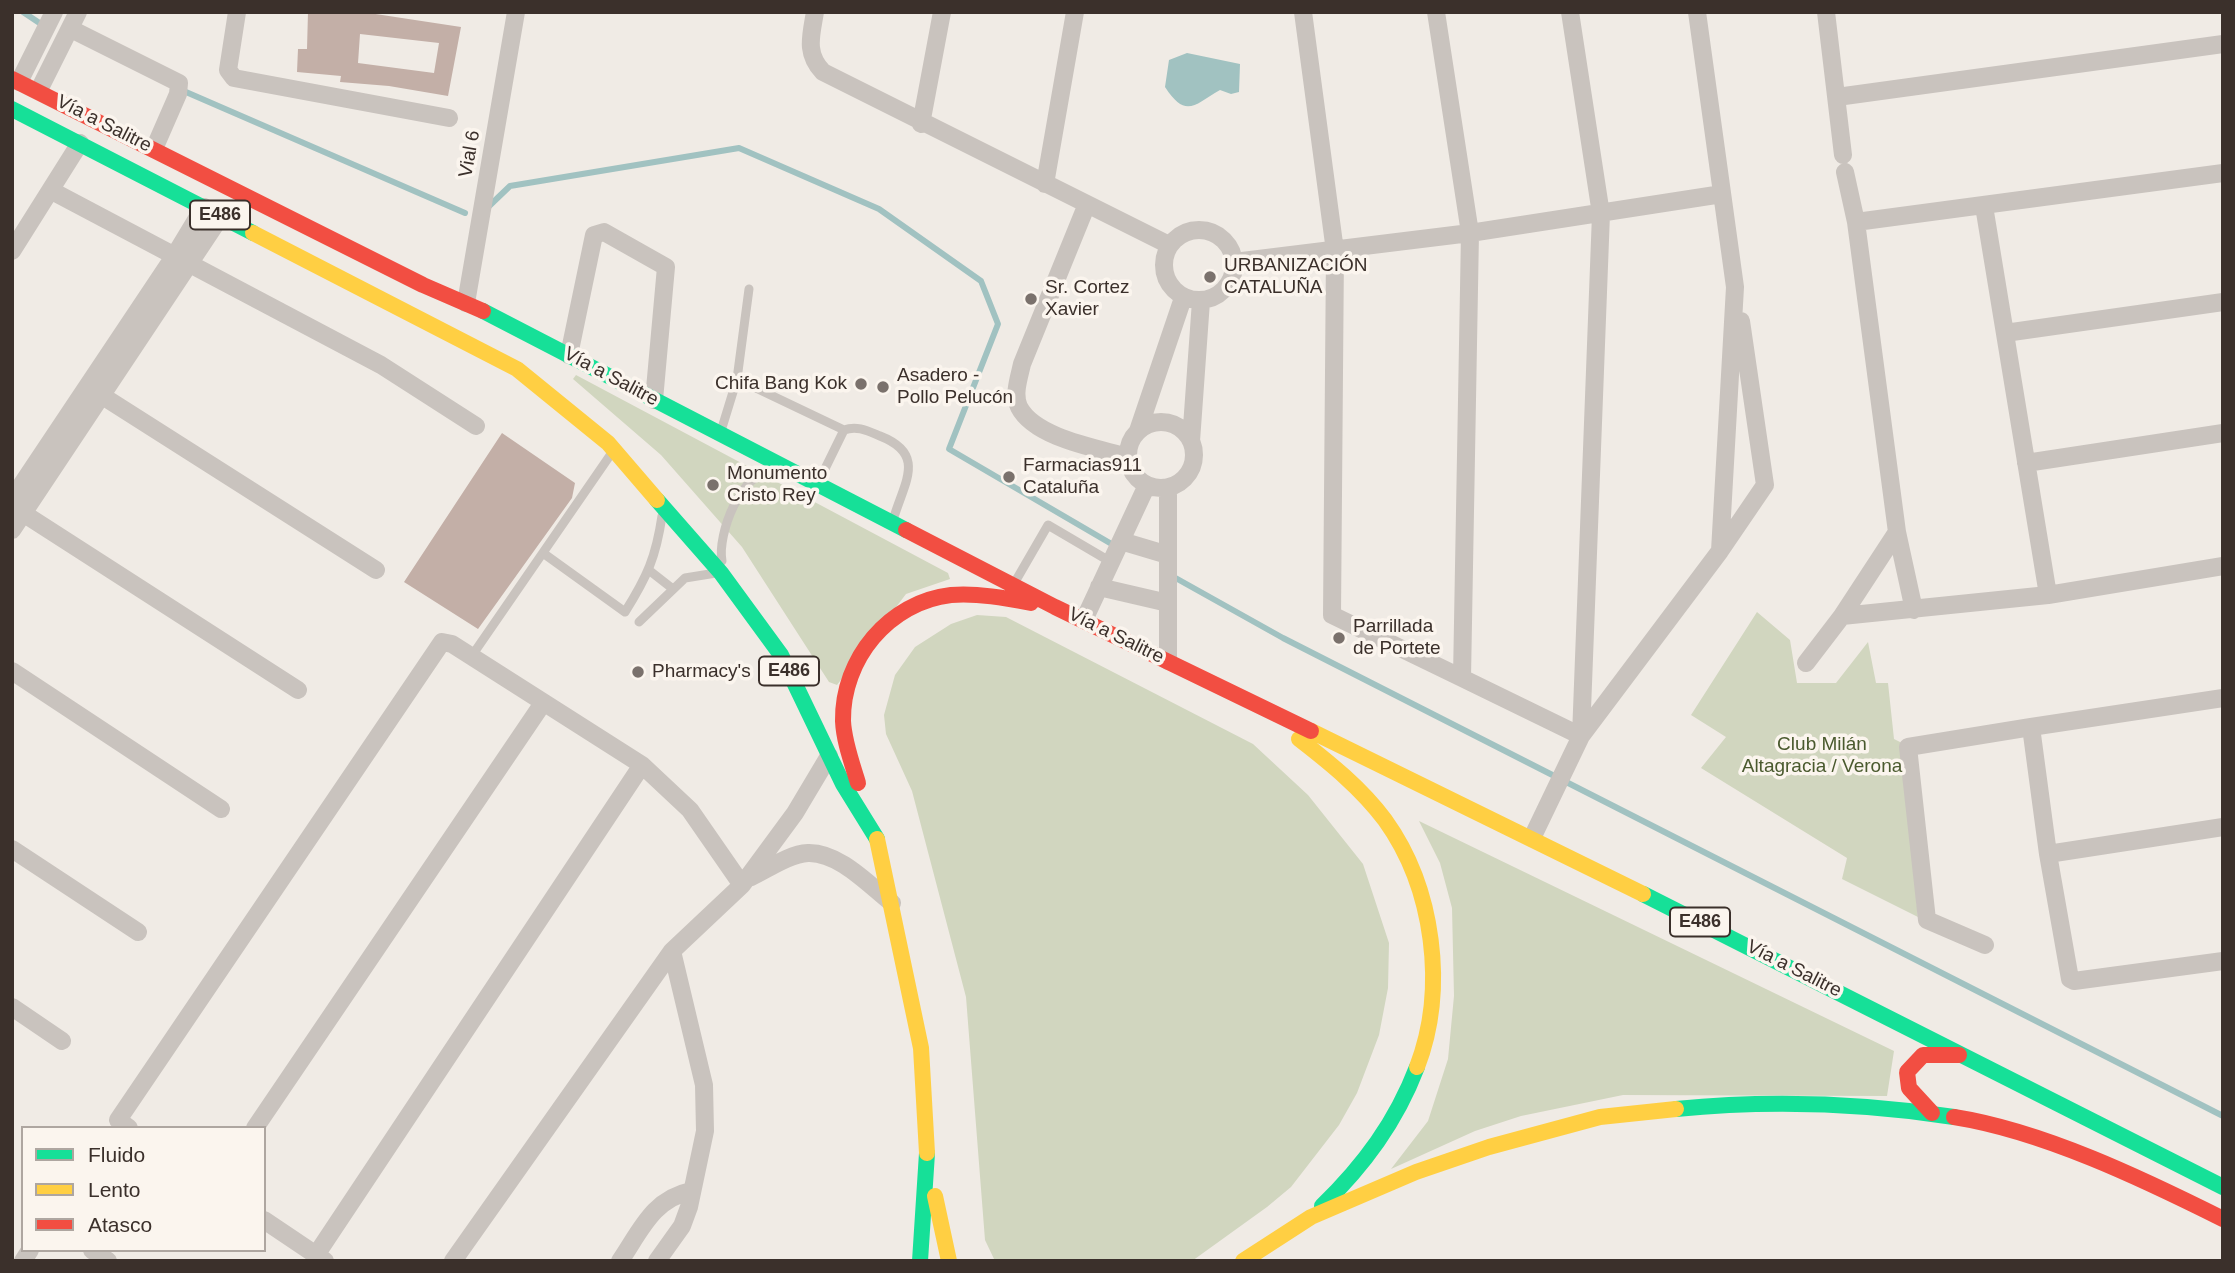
<!DOCTYPE html>
<meta charset="utf-8">
<style>
body{margin:0}
#map{position:relative;width:2235px;height:1273px;overflow:hidden;background:#f0ebe5;font-family:Helvetica,sans-serif}
canvas{display:block}
.frame{position:absolute;inset:0;border:14px solid #3b302b;pointer-events:none}
.legend{position:absolute;left:21px;top:1126px;width:245px;height:126px;box-sizing:border-box;background:#fbf5ee;border:2px solid #aea6a0;margin:0;padding:9px 12px;list-style:none;font-size:21px;color:#3b302b}
.legend li{display:flex;align-items:center;gap:14px;height:35px}
.legend b{width:35px;border:2px solid #aea6a0}
</style>
<div id="map">
<canvas width="2235" height="1273"></canvas>
<div class="frame"></div>
<ul class="legend">
<li><b style="height:9px;background:#16e098"></b>Fluido</li>
<li><b style="height:9px;background:#ffcf43"></b>Lento</li>
<li><b style="height:9px;background:#f24e42"></b>Atasco</li>
</ul>
</div>
<script>
const c = document.querySelector('canvas').getContext('2d');
c.lineJoin = 'round';
function paint(path, color) { c.fillStyle = color; c.fill(path, 'evenodd'); }
function strokePath(path, color, width, dash) { c.strokeStyle = color; c.lineWidth = width; c.lineCap = dash ? 'butt' : 'round'; c.setLineDash(dash || []); c.stroke(path); }
function write(font, color, halo, rows, align = 'center') {
  c.font = font + ' Helvetica,sans-serif'; c.lineWidth = 7; c.setLineDash([]); c.textBaseline = 'middle'; c.strokeStyle = halo; c.fillStyle = color; for (const [text, x, y, turn = 0] of rows) {
    c.save(); c.translate(x, y); c.rotate((+turn || 0) * Math.PI / 180); c.textAlign = isNaN(turn) ? turn : align; if (halo) c.strokeText(text, 0, 0); c.fillText(text, 0, 0); c.restore();
  }
}
const green = new Path2D(`
 M 576,375 L 948,573 L 950,579 L 906,594 L 837,685 L 829,682 L 742,547 L 661,455 L 573,379 Z
 M 1757,612 L 1790,640 L 1797,683 L 1836,683 L 1868,642 L 1876,683 L 1888,683 L 1894,739 L 1902,743 L 1918,917 L 1842,879 L 1847,858 L 1701,768 L 1726,737 L 1691,715 Z
 M 977,615 L 1006,617 L 1253,744 L 1308,795 L 1363,864 L 1389,943 L 1388,988 L 1379,1035 L 1357,1093 L 1339,1125 L 1291,1187 L 1267,1207 L 1192,1261 L 995,1261 L 985,1240 L 966,997 L 912,791 L 886,734 L 884,715 L 895,675 L 915,647 L 951,624 Z
 M 1419,821 L 1894,1051 L 1887,1096 L 1623,1095 L 1521,1116 L 1475,1131 L 1391,1169 L 1428,1121 L 1448,1059 L 1454,996 L 1452,908 L 1440,863 Z`);
const water = new Path2D(`
 M 1187,53 L 1240,64 L 1239,92 L 1231,94 L 1220,90 C 1194,105 1186,119 1165,87 L 1169,60 Z`);
const stream = new Path2D(`
 M 23,12 L 41,24
 M 186,92 L 465,213
 M 486,209 L 510,186 L 739,148 L 879,209 L 981,281 L 998,324 L 949,449 L 1115,546
 M 1172,576 L 1283,638 L 2223,1116`);
const building = new Path2D(`
 M 308,12 L 369,13 L 461,27 L 448,96 L 389,86 L 340,82 L 341,76 L 297,72 L 298,49 L 307,49 ZM 360,34 L 439,43 L 434,73 L 358,63 Z
 M 502,433 L 575,483 L 572,498 L 478,629 L 404,582 Z`);
const lane = new Path2D(`
 M 737,379 L 749,289
 M 721,431 L 737,379 L 844,430
 M 819,481 L 844,430 C 857,425 868,431 880,436 C 926,454 905,481 894,517
 M 543,553 L 625,612 C 647,577 656,557 662,516
 M 722,561 C 717,535 741,469 775,471
 M 650,571 L 673,589
 M 1015,582 L 1048,525 L 1111,562
 M 639,622 L 685,578 L 716,573
 M 471,657 L 611,454`);
const street = new Path2D(`
 M 237,12 L 228,70 L 234,78 L 449,118
 M 815,12 C 811,36 805,53 823,72 L 1169,245
 M 1303,12 L 1335,251 L 1332,615 L 1462,678
 M 1436,12 L 1470,233 L 1462,678 L 1581,736
 M 1570,12 L 1601,214 L 1581,736
 M 1826,12 L 1843,155
 M 71,29 L 179,83 L 178,94 L 154,149
 M 19,82 L 54,12
 M 39,90 L 78,12
 M 1837,97 L 2223,44
 M 921,124 L 942,12
 M 1845,172 L 1856,222 L 1897,532
 M 1045,184 L 1075,12
 M 52,191 L 381,365 L 476,426
 M 1087,204 L 1022,364 C 1019,378 1013,394 1019,407 C 1035,438 1097,448 1128,457
 M 1984,206 L 2048,595
 M 1856,222 L 2223,173
 M1164 265a35 35 0 1 1 70 0a35 35 0 1 1-70 0Z
 M 12,251 L 80,143
 M 1234,262 L 1470,233 L 1722,194
 M 466,303 L 516,12
 M 2005,333 L 2223,302
 M 569,355 L 594,235 L 604,232 L 666,267 L 654,400
 M 93,390 L 376,570
 M1128 455a33 33 0 1 1 66 0a33 33 0 1 1-66 0Z
 M 1138,431 L 1183,298
 M 1191,441 L 1201,301
 M 2026,463 L 2223,433
 M 12,499 L 175,255 L 204,207
 M 15,508 L 298,690
 M 12,530 L 221,216
 M 1121,541 L 1168,555
 M 1720,551 L 1765,485 L 1741,321
 M 1099,587 L 1168,603
 M 1842,616 L 1897,532 L 1914,610
 M 1084,620 L 1147,485
 M 1168,661 L 1168,487
 M 1806,663 L 1842,616 L 2048,595 L 2223,566
 M 12,671 L 221,809
 M 2031,727 L 2223,698
 M 1532,838 L 1581,736 L 1720,551 L 1735,287 L 1697,12
 M 12,849 L 138,932
 M 2048,854 L 2223,827
 M 751,877 C 768,869 789,854 808,853 C 839,852 869,885 892,903
 M 1985,945 L 1927,920 L 1908,747 L 2031,727 L 2048,854 L 2070,979 L 2074,981 L 2223,961
 M 12,1007 L 62,1041
 M 129,1128 L 118,1120 L 442,642 L 452,644 L 642,765 L 690,810 L 742,885 L 795,813 L 829,756
 M 255,1128 L 543,703
 M 264,1220 L 325,1261
 M 92,1250 L 108,1261
 M 316,1255 L 642,765
 M 23,1261 L 30,1250
 M 453,1261 L 672,951 L 742,885
 M 620,1261 C 641,1230 653,1199 691,1191
 M 657,1261 L 682,1226 L 689,1207 L 705,1131 L 704,1085 L 672,951`);
const fast = new Path2D(`
 M 12,109 L 253,233
 M 483,311 L 906,530
 M 657,500 L 721,573 L 781,655 L 843,784 L 877,839
 M 1643,894 L 2223,1187
 M 1676,1109 C 1768,1100 1862,1103 1954,1117
 M 1322,1206 C 1364,1165 1396,1122 1417,1067
 M 920,1261 L 927,1153`);
const slow = new Path2D(`
 M 253,233 L 517,369 L 608,443 L 657,500
 M 1311,731 L 1643,894
 M 1299,739 C 1330,763 1361,788 1385,820 C 1434,888 1447,989 1417,1067
 M 877,839 L 921,1048 L 927,1153
 M 935,1196 L 949,1261
 M 1243,1261 L 1311,1217 L 1416,1172 L 1489,1147 L 1600,1117 L 1676,1109`);
const jam = new Path2D(`
 M 12,79 L 423,285 L 483,311
 M 906,530 L 1055,607 L 1311,731
 M 858,783 C 852,763 844,742 843,721 C 842,659 889,602 951,595 C 978,593 1005,598 1031,603
 M 1932,1113 L 1909,1088 L 1907,1072 L 1923,1055 L 1959,1055
 M 1954,1117 C 2043,1131 2143,1179 2223,1219`);
const markers = [
 [1210,277,7,"#7a716c"],
 [1031,299,7,"#7a716c"],
 [861,384,7,"#7a716c"],
 [883,387,7,"#7a716c"],
 [1009,477,7,"#7a716c"],
 [713,485,7,"#7a716c"],
 [1339,638,7,"#7a716c"],
 [638,672,7,"#7a716c"]
];
const shields = [
 [220,215,60],
 [789,671,60],
 [1700,922,60]
];
const shieldNames = [
 ["E486",220,215],
 ["E486",789,671],
 ["E486",1700,922]
];
const streetNames = [
 ["Vía a Salitre",104,124,27],
 ["Vial 6",470,154,-80],
 ["Vía a Salitre",611,377,28],
 ["Vía a Salitre",1116,636,26],
 ["Vía a Salitre",1794,969,27]
];
const poiNames = [
 ["URBANIZACIÓN",1224,266],
 ["CATALUÑA",1224,288],
 ["Sr. Cortez",1045,288],
 ["Xavier",1045,310],
 ["Asadero -",897,376],
 ["Pollo Pelucón",897,398],
 ["Chifa Bang Kok",847,384,"right"],
 ["Farmacias911",1023,466],
 ["Cataluña",1023,488],
 ["Monumento",727,474],
 ["Cristo Rey",727,496],
 ["Parrillada",1353,627],
 ["de Portete",1353,649],
 ["Pharmacy's",652,672]
];
const parkNames = [
 ["Club Milán",1822,745],
 ["Altagracia / Verona",1822,767]
];
paint(green, '#d1d6bf');
paint(water, '#a1c2c1');
strokePath(stream, '#a1c2c1', 6);
paint(building, '#c3afa7');
strokePath(lane, '#c9c3be', 9);
strokePath(street, '#c9c3be', 18);
strokePath(fast, '#16e098', 16);
strokePath(slow, '#ffcf43', 16);
strokePath(jam, '#f24e42', 16);
for (const [x, y, r, color] of markers) { const dot = new Path2D(); dot.arc(x, y, r, 0, 2 * Math.PI); c.fillStyle = color; c.fill(dot); strokePath(dot, '#fbf5ee', 2.5); }
for (const [x, y, w] of shields) { const box = new Path2D(); box.roundRect(x - w / 2, y - 14.5, w, 29, 5); c.fillStyle = '#fbf5ee'; c.fill(box); strokePath(box, '#3b302b', 2); }
write('bold 18px', '#3b302b', null, shieldNames);
write('19px', '#3b302b', '#fbf5ee', streetNames);
write('19px', '#3b302b', '#fbf5ee', poiNames, 'left');
write('19px', '#4a5a2e', '#fbf5ee', parkNames);
</script>
